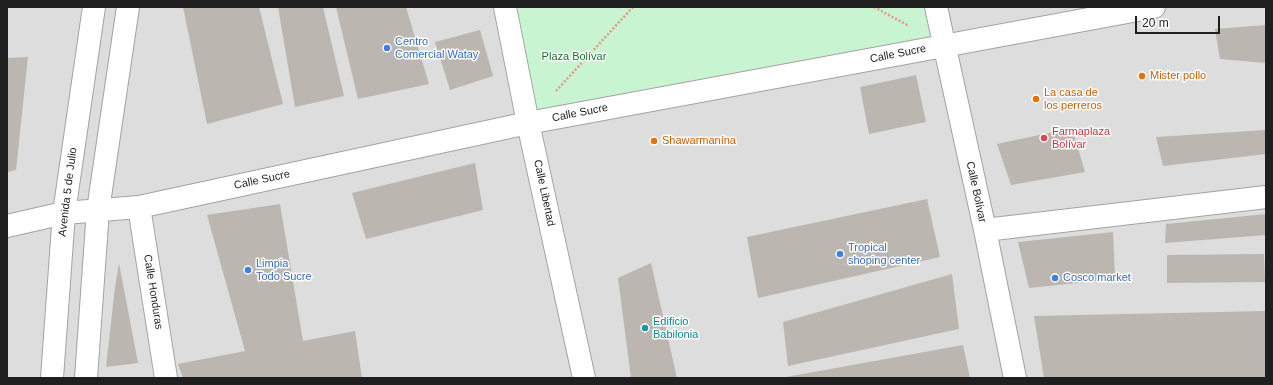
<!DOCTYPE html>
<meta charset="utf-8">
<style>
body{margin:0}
#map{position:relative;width:1273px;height:385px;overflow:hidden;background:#efede7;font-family:Arial,sans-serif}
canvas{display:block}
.frame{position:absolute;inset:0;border:8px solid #1f1f1f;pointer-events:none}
.scale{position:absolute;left:1135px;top:16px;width:85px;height:18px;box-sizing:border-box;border:2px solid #1f1f1f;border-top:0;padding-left:5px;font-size:12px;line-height:14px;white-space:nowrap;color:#1f1f1f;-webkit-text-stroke:3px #fff;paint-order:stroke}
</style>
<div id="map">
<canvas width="1273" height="385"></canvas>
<div class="frame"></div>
<div class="scale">20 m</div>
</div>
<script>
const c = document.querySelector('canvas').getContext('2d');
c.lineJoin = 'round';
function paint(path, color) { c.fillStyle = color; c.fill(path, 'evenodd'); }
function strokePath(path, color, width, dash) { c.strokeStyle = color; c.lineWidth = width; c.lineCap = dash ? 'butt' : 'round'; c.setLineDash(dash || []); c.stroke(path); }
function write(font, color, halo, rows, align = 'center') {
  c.font = font + ' Arial,sans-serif'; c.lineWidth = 3; c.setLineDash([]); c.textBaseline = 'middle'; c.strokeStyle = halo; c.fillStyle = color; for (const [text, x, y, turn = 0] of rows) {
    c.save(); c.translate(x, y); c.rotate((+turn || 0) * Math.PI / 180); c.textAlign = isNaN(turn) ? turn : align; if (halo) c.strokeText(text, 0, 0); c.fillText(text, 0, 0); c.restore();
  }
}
const residential = new Path2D(`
 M 7,7 L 1266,7 L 1266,378 L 7,378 Z`);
const park = new Path2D(`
 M 512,7 L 929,7 L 936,41 L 533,115 Z`);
const building = new Path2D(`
 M 183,7 L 259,7 L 283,104 L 207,124 Z
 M 278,7 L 323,7 L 344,96 L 295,107 Z
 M 336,7 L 406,7 L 429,84 L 358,99 Z
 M 1266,25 L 1266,63 L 1220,59 L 1215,29 Z
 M 480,30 L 493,76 L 450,90 L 435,42 Z
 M 28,57 L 16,170 L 7,172 L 7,58 Z
 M 916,75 L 926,122 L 869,134 L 860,87 Z
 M 1072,128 L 1085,172 L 1011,185 L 997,144 Z
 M 1266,130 L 1266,154 L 1163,166 L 1156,137 Z
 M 475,163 L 483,210 L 366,239 L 352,193 Z
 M 927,199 L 940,257 L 758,298 L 747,237 Z
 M 280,204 L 303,341 L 355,331 L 362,378 L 183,378 L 178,364 L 245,351 L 207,215 Z
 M 1266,214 L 1266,235 L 1165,243 L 1166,224 Z
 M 1113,232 L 1115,279 L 1029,288 L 1018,242 Z
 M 1264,254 L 1265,282 L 1167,283 L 1167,255 Z
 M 119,263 L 138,363 L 106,367 L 115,287 Z
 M 651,263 L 677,378 L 631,378 L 618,278 Z
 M 952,274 L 959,329 L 788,366 L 783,322 Z
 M 1266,311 L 1266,378 L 1044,378 L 1034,316 Z
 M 963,345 L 970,378 L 786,378 L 786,377 Z`);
const path = new Path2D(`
 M 874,7 L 909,26
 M 556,91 L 633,7`);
const minor = new Path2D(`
 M 505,7 L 528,123 L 584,378
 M 936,7 L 985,230 L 1015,378
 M 139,207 L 166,378
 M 7,226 L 64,213 L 139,207 L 528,123 L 1154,7
 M 985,230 L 1266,197
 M 52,378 L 64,213 L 94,7
 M 86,378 L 98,210 L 128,7`);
const markers = [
 [387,48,4,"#3f7fe0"],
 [1142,76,4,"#e8710a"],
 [1036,99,4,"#e8710a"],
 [1044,138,4,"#e0444e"],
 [654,141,4,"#e8710a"],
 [840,254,4,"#3f7fe0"],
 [248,270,4,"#3f7fe0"],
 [1055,278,4,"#3f7fe0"],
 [645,328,4,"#0f9aa8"]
];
const shopNames = [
 ["Centro",395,42],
 ["Comercial Watay",395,55],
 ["Tropical",848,248],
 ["shoping center",848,261],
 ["Limpia",256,264],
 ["Todo Sucre",256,277],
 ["Cosco market",1063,278]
];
const streetNames = [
 ["Calle Sucre",898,54,-11],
 ["Calle Sucre",580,113,-11],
 ["Calle Sucre",262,180,-12],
 ["Avenida 5 de Julio",68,192,-83],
 ["Calle Bolívar",976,192,78],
 ["Calle Libertad",544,193,78],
 ["Calle Honduras",153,292,81]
];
const parkNames = [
 ["Plaza Bolívar",574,57]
];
const foodNames = [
 ["Mister pollo",1150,76],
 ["La casa de",1044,93],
 ["los perreros",1044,106],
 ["Shawarmanína",662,141]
];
const healthNames = [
 ["Farmaplaza",1052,132],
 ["Bolívar",1052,145]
];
const cultureNames = [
 ["Edificio",653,322],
 ["Babilonia",653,335]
];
paint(residential, '#ddd');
paint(park, '#c9f4d2');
paint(building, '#bcb6b0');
strokePath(minor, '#a3a3a3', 24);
strokePath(path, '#ec957b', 2.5, [2, 2]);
strokePath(minor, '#fff', 22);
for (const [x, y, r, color] of markers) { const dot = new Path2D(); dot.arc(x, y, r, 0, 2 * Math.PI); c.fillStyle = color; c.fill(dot); strokePath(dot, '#fff', 1.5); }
write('11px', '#366cbe', '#fff', shopNames, 'left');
write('11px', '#1f1f1f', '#fff', streetNames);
write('11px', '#17742a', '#fff', parkNames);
write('11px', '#c56008', '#fff', foodNames, 'left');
write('11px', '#be3a42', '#fff', healthNames, 'left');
write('11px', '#0d838f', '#fff', cultureNames, 'left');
</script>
